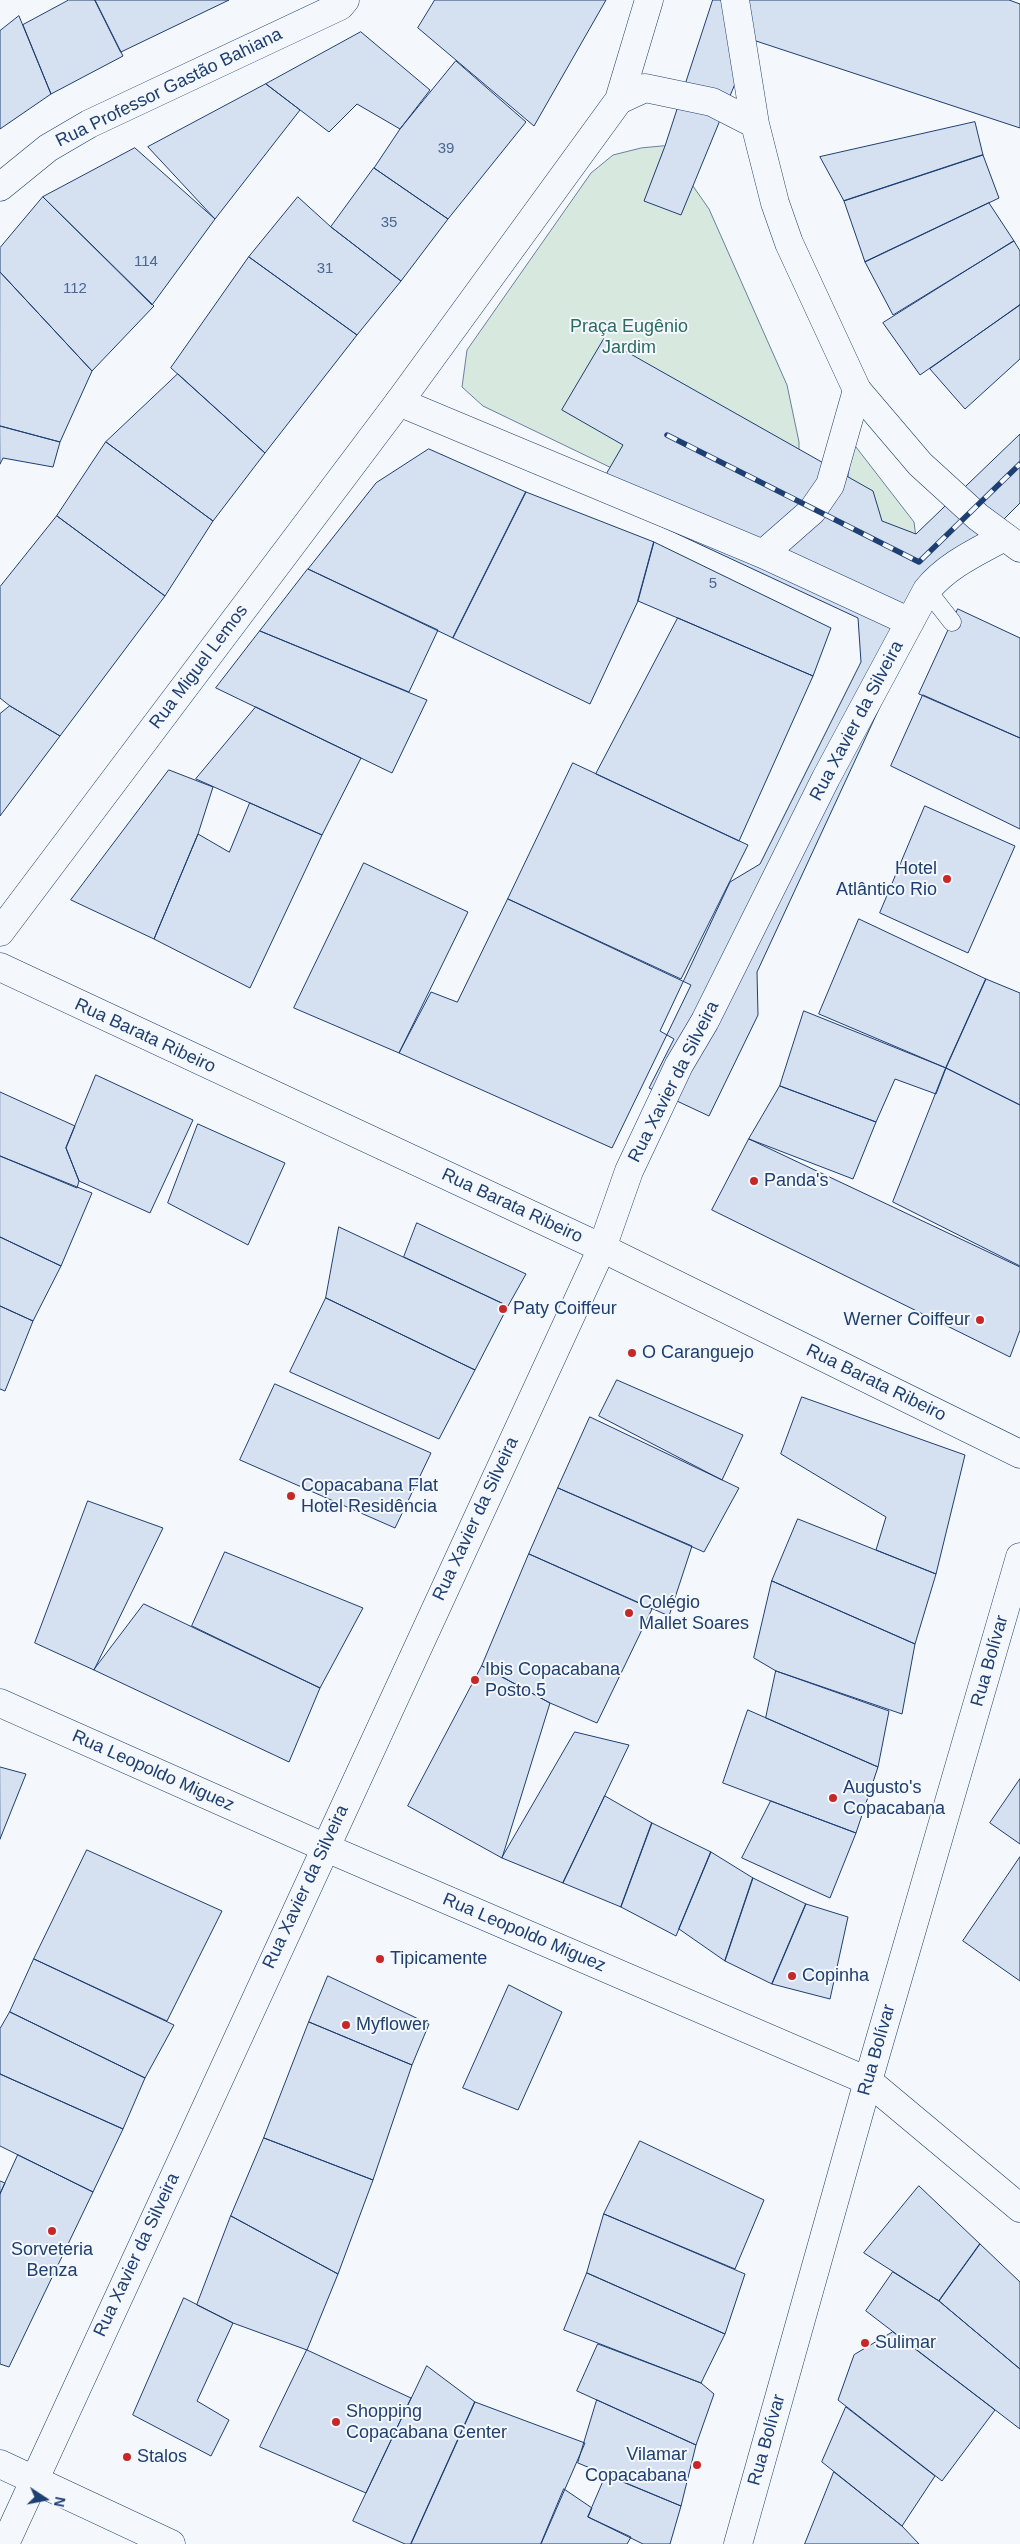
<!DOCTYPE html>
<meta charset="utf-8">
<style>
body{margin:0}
#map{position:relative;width:1020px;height:2544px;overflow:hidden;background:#f4f7fb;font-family:Arial,sans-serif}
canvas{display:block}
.north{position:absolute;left:20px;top:2474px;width:50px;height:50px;-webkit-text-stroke:4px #f4f7fb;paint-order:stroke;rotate:101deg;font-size:14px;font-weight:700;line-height:20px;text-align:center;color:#1d3f73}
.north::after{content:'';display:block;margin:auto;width:18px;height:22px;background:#1d3f73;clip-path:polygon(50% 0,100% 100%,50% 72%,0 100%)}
</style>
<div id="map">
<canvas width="1020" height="2544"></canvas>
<div class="north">N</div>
</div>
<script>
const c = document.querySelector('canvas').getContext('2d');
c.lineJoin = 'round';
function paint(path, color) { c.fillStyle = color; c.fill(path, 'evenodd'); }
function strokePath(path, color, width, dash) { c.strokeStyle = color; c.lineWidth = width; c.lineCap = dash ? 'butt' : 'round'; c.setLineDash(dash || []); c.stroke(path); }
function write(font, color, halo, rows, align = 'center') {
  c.font = font + ' Arial,sans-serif'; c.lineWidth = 4; c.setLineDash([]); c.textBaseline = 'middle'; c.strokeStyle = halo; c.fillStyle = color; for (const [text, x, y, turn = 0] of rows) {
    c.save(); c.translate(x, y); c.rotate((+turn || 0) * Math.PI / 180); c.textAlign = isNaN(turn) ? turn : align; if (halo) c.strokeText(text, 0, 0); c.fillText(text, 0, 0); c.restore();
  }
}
const green = new Path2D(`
 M 665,146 L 709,209 L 787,385 L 799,442 L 799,460 L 734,527 L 483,406 L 462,387 L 467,350 L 591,173 L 613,155 L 641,148 Z
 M 856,447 L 914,522 L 919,562 L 846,493 L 851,454 Z`);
const building = new Path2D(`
 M 69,0 L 95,0 L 123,56 L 51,94 L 23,25 Z
 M 95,0 L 229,0 L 121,52 Z
 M 435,0 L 606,0 L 534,126 L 418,28 Z
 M 713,0 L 1009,0 L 1020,4 L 1020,128 L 753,40 L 681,215 L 644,201 L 665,146 Z
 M 19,16 L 51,94 L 0,129 L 0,31 Z
 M 361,32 L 430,90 L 400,129 L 357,104 L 329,132 L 266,84 Z
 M 456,61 L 526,122 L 448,219 L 374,168 L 400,129 Z
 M 266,84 L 300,110 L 215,219 L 148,147 Z
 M 975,122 L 983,155 L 844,201 L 820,157 Z
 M 135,148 L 215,219 L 152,305 L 43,197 Z
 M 983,155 L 999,198 L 865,262 L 844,201 Z
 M 374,168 L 448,219 L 401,281 L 331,227 Z
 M 43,197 L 154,306 L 92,371 L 0,272 L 0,248 Z
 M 298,197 L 331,227 L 401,281 L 357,335 L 249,257 Z
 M 989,203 L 1014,241 L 893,315 L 865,262 Z
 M 1014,241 L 1020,251 L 1020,305 L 920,375 L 883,323 Z
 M 249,257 L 357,335 L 265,453 L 171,368 Z
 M 0,272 L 92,371 L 60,442 L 0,426 Z
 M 1020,305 L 1020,359 L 965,409 L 930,369 Z
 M 604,339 L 873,491 L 882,521 L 916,534 L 1020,434 L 1020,503 L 935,588 L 757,972 L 758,1015 L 709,1116 L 649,1088 L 674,1039 L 660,1031 L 730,882 L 760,864 L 861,662 L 858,618 L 594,495 L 623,445 L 562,410 Z
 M 178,374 L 265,453 L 213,521 L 106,442 Z
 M 0,426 L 60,442 L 53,467 L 3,458 L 0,464 Z
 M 106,442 L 213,521 L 165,596 L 57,516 Z
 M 429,449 L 526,492 L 453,638 L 308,569 L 376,483 Z
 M 526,492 L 654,542 L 638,601 L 590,704 L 453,638 Z
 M 57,516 L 165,596 L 60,736 L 10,706 L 0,698 L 0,587 Z
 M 654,542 L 831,628 L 813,676 L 638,601 Z
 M 308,569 L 438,630 L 409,692 L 260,631 Z
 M 958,609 L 1020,638 L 1020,738 L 919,694 Z
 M 678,618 L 813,676 L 739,841 L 596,774 Z
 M 260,631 L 427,700 L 392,773 L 216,688 Z
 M 923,695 L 1020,738 L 1020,829 L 891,766 Z
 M 10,706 L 60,736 L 0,816 L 0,714 Z
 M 256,707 L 361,758 L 322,835 L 196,779 Z
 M 573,763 L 748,845 L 681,979 L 508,899 Z
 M 169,770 L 213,787 L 198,834 L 154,939 L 71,900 Z
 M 250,803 L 322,835 L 250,988 L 154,939 L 198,834 L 229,852 Z
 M 925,806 L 1015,846 L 968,953 L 880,913 Z
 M 364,863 L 468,912 L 399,1053 L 294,1008 Z
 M 508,899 L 691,985 L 612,1148 L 399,1053 L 431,992 L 457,1002 Z
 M 859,919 L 986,979 L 946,1068 L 819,1014 Z
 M 986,979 L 1020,993 L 1020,1105 L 946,1068 Z
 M 804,1011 L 946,1068 L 936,1094 L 895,1079 L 876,1122 L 780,1086 Z
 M 946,1068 L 1020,1105 L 1020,1266 L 893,1202 Z
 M 96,1075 L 193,1120 L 150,1213 L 79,1181 L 66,1148 Z
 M 780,1086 L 876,1122 L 853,1179 L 749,1139 Z
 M 0,1092 L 75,1126 L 66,1148 L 79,1181 L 77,1188 L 0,1156 Z
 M 198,1124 L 285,1163 L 248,1245 L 168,1203 Z
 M 749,1139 L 1020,1267 L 1020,1330 L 1010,1357 L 712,1210 Z
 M 0,1156 L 92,1193 L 61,1266 L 0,1237 Z
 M 417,1223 L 526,1274 L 508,1306 L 404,1257 Z
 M 339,1227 L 508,1306 L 475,1370 L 326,1298 Z
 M 0,1237 L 61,1266 L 33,1321 L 0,1306 Z
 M 326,1298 L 475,1370 L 439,1439 L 290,1372 Z
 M 0,1306 L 33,1321 L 5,1391 L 0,1389 Z
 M 617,1380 L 743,1435 L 722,1480 L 599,1416 Z
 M 275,1384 L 431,1453 L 395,1528 L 240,1460 Z
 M 802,1397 L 965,1455 L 936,1574 L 876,1550 L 886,1517 L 781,1454 Z
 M 590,1417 L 739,1488 L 704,1552 L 558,1488 Z
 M 558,1488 L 692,1546 L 669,1616 L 529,1554 Z
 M 88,1501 L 163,1528 L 94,1670 L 35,1643 Z
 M 798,1519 L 936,1574 L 915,1644 L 772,1581 Z
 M 225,1552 L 363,1608 L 320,1688 L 192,1626 Z
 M 529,1554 L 652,1609 L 597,1723 L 550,1703 L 482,1666 Z
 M 772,1581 L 915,1644 L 902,1714 L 776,1671 L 754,1658 Z
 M 144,1604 L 320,1688 L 289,1762 L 94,1670 Z
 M 482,1666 L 550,1703 L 502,1858 L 408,1806 Z
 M 776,1671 L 889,1711 L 878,1767 L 766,1718 Z
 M 748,1710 L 878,1767 L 856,1833 L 723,1783 Z
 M 575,1732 L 629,1745 L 563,1883 L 502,1858 Z
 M 0,1767 L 26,1774 L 0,1839 Z
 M 1020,1779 L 1020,1844 L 990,1823 Z
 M 605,1796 L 652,1823 L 621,1907 L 563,1883 Z
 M 771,1801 L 856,1833 L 830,1898 L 742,1858 Z
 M 652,1823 L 711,1852 L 676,1936 L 621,1907 Z
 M 87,1850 L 222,1911 L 167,2021 L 34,1959 Z
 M 711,1852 L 753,1878 L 725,1961 L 679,1929 Z
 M 1020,1857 L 1020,1981 L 963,1941 Z
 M 753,1878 L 806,1904 L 772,1984 L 725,1961 Z
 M 806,1904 L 848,1917 L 830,1999 L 772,1984 Z
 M 34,1959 L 174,2025 L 145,2078 L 10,2012 Z
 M 328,1976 L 429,2024 L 412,2065 L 309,2022 Z
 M 509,1985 L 562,2012 L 518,2110 L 463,2088 Z
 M 10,2012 L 145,2078 L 123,2129 L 0,2074 L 0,2029 Z
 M 309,2022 L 412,2065 L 373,2180 L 264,2138 Z
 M 0,2074 L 123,2129 L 93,2192 L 0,2146 Z
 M 264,2138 L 373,2180 L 338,2274 L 231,2216 Z
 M 640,2141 L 764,2200 L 735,2269 L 604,2214 Z
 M 18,2155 L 93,2192 L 9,2367 L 0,2364 L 0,2194 Z
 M 0,2181 L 5,2183 L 0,2194 Z
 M 919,2186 L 980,2244 L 939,2301 L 864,2253 Z
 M 604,2214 L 745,2274 L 725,2334 L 587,2273 Z
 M 231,2216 L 338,2274 L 307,2350 L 233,2323 L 197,2305 Z
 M 980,2244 L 1020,2282 L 1020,2369 L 939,2301 Z
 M 893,2272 L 939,2301 L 1020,2369 L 1020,2429 L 866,2311 Z
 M 587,2273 L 725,2334 L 701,2383 L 564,2330 Z
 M 184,2298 L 233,2323 L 197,2401 L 229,2420 L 211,2456 L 133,2415 Z
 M 893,2332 L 995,2410 L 942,2481 L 838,2400 L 854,2355 Z
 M 598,2344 L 701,2383 L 714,2394 L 696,2445 L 577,2391 Z
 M 307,2350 L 411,2398 L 366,2493 L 260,2447 Z
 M 427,2366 L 475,2402 L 411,2544 L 405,2544 L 353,2521 Z
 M 597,2400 L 696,2445 L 681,2506 L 578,2463 Z
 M 475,2402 L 585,2443 L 541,2544 L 411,2544 Z
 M 846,2407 L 935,2476 L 902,2526 L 822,2462 Z
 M 834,2472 L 902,2526 L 919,2544 L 805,2544 Z
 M 606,2475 L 681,2506 L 670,2544 L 643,2544 L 588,2517 Z
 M 564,2489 L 592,2508 L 588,2517 L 631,2537 L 627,2544 L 541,2544 Z`);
const lane = new Path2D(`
 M 927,590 L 952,622`);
const street = new Path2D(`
 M 0,187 L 48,148 L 89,124 L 340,6 L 345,0
 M 399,402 L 763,554 L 910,622
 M 763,554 L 812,511 L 830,485 L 857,390
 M 0,1703 L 324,1847 L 868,2081 L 1020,2208
 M 5,2544 L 602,1248 L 629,1171 L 679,1065 L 705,1021 L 826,778 L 927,590 C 947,565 977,552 1004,537`);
const secondary = new Path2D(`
 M 0,967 L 602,1248 L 1020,1454
 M 0,2464 L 171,2544`);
const primary = new Path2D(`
 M 735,0 L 755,124 L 775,203 L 789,243 L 857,390 L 920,464 L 978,517 L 1020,548
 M 619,100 L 645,88 L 712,102 L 755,124
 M 0,932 L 399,402 L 619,100 L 649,0
 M 738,2544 L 868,2081 L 1020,1557`);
const rail = new Path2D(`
 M 667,435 L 919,562 L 1020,464`);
const markers = [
 [947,879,5,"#c62828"],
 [754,1181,5,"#c62828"],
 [503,1309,5,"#c62828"],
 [980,1320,5,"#c62828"],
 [632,1353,5,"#c62828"],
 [291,1496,5,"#c62828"],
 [629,1613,5,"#c62828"],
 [475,1680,5,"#c62828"],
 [833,1798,5,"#c62828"],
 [380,1959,5,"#c62828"],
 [792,1976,5,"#c62828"],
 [346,2025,5,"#c62828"],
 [52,2231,5,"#c62828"],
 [865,2343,5,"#c62828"],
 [336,2422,5,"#c62828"],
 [127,2457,5,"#c62828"],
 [697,2465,5,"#c62828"]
];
const numberNames = [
 ["39",446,149],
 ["35",389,223],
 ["114",146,262],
 ["31",325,269],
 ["112",75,289],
 ["5",713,584]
];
const streetNames = [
 ["Rua Professor Gastão Bahiana",169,88,-26],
 ["Rua Miguel Lemos",199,667,-53],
 ["Rua Xavier da Silveira",857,721,-62],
 ["Rua Barata Ribeiro",145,1036,25],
 ["Rua Xavier da Silveira",674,1082,-63],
 ["Rua Barata Ribeiro",512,1206,25],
 ["Rua Barata Ribeiro",876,1383,26],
 ["Rua Xavier da Silveira",476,1519,-65],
 ["Rua Bolívar",990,1661,-74],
 ["Rua Leopoldo Miguez",153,1771,24],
 ["Rua Xavier da Silveira",306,1887,-65],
 ["Rua Leopoldo Miguez",524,1933,23],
 ["Rua Bolívar",877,2050,-74],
 ["Rua Xavier da Silveira",137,2255,-65],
 ["Rua Bolívar",767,2440,-74]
];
const parkNames = [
 ["Praça Eugênio",629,327],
 ["Jardim",629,348]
];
const poiNames = [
 ["Hotel",937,869,"right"],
 ["Atlântico Rio",937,890,"right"],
 ["Panda's",764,1181],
 ["Paty Coiffeur",513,1309],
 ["Werner Coiffeur",970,1320,"right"],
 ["O Caranguejo",642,1353],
 ["Copacabana Flat",301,1486],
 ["Hotel Residência",301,1507],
 ["Colégio",639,1603],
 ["Mallet Soares",639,1624],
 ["Ibis Copacabana",485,1670],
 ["Posto 5",485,1691],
 ["Augusto's",843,1788],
 ["Copacabana",843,1809],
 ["Tipicamente",390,1959],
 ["Copinha",802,1976],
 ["Myflower",356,2025],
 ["Sorveteria",52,2250,"center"],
 ["Benza",52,2271,"center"],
 ["Sulimar",875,2343],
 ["Shopping",346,2412],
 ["Copacabana Center",346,2433],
 ["Vilamar",687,2455,"right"],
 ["Copacabana",687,2476,"right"],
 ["Stalos",137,2457]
];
paint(green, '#d7e8df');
strokePath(green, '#687fa3', 1);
paint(building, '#d5e0f0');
strokePath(building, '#1d3f73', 1);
strokePath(lane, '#1d3f73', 19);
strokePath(street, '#1d3f73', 29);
strokePath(secondary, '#1d3f73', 29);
strokePath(primary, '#1d3f73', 29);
strokePath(lane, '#f4f7fb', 18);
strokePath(street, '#f4f7fb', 28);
strokePath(secondary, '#f4f7fb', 28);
strokePath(primary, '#f4f7fb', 28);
strokePath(rail, '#1d3f73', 5.5);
strokePath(rail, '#f4f7fb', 4, [11]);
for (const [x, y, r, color] of markers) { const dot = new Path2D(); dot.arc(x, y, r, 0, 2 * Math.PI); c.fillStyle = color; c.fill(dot); strokePath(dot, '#f4f7fb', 2); }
write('15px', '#4b6792', null, numberNames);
write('18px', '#1d3f73', '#f4f7fb', streetNames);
write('18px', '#2c6c60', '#f4f7fb', parkNames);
write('18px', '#1d3f73', '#f4f7fb', poiNames, 'left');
</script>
